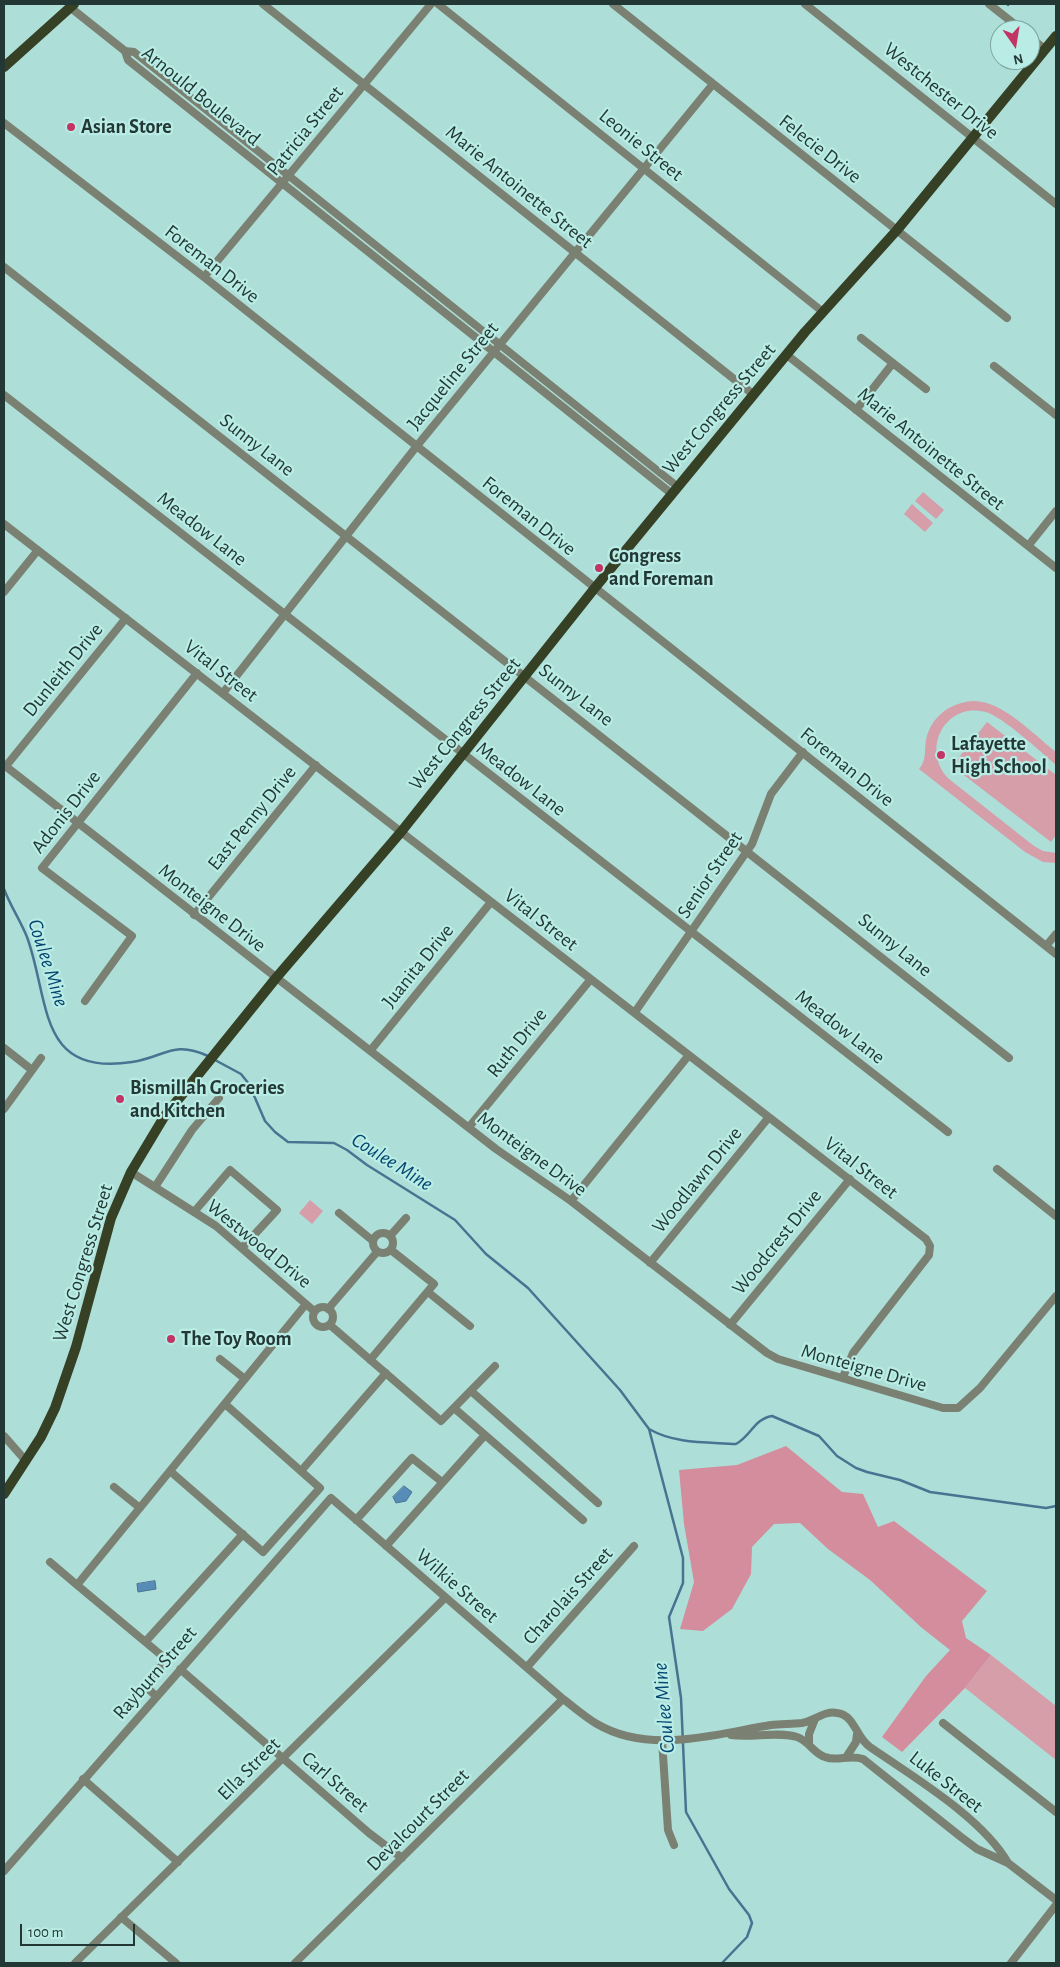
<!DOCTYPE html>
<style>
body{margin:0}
#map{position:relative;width:1060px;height:1967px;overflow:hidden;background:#addfd8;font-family:"Alegreya Sans",sans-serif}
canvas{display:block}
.frame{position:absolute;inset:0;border:5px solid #233835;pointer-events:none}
.north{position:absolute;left:990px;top:20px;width:50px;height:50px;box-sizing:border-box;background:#b9ece5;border:1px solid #7da49f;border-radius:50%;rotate:167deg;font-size:14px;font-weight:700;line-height:20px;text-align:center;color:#233835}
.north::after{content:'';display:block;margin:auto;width:18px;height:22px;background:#c23464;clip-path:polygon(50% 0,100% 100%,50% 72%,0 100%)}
.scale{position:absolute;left:20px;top:1924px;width:115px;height:22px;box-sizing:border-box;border:2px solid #233835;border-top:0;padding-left:6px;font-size:15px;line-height:18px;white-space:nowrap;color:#233835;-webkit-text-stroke:4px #b9ece5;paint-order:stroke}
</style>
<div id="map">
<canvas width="1060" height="1967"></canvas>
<div class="frame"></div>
<div class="north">N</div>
<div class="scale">100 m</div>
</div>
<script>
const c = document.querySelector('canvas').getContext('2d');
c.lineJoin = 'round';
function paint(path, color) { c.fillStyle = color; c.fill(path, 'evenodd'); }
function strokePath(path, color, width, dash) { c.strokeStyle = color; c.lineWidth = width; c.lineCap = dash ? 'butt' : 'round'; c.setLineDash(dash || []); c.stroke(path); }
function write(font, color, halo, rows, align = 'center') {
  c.font = font + ' "Alegreya Sans",sans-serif'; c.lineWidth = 4.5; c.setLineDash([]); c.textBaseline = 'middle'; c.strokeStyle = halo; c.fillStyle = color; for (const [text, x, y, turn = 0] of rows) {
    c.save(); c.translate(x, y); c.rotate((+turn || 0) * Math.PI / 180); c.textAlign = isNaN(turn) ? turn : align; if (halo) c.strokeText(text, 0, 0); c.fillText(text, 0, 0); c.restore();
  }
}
const green = new Path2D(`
 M 923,492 L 944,510 L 936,519 L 915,501 Z
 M 912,504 L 933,523 L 925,532 L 904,514 Z
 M 974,701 C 1003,701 1034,735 1056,752 L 1056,765 C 1041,752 1003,717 986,712 C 945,701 920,750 949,779 L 1034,846 L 1043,851 L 1056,853 L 1056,863 L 1043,862 L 1025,852 L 919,769 C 927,759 924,752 926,740 C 931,716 951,702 974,701 Z
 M 987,722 L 1056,775 L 1056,835 L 1051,842 L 952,766 Z
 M 310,1200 L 323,1211 L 312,1224 L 299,1213 Z
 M 991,1655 L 1056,1706 L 1056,1760 L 965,1688 Z`);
const forest = new Path2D(`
 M 786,1446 L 842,1492 L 863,1494 L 878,1527 L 894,1521 L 987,1591 L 962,1621 L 966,1638 L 991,1655 L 965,1688 L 902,1752 L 882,1737 L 926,1676 L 950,1650 L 922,1628 L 870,1580 L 828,1549 L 800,1523 L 774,1524 L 752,1547 L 751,1574 L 732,1609 L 703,1631 L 680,1629 L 694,1582 L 684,1524 L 679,1470 L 737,1465 Z`);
const water = new Path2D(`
 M 404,1486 L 412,1492 L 406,1501 L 396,1503 L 393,1497 Z
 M 155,1581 L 156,1589 L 138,1592 L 137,1584 Z`);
const stream = new Path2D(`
 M 1008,4 L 1008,5
 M 4,889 C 10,905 20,920 27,937 C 50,1000 37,1077 132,1062 C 165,1057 173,1040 208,1056
 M 215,1060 L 241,1074 L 249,1084 L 265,1121 L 275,1132 L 288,1142 L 334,1143 L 347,1150 L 367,1165 L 455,1220 L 486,1254 L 528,1288 L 620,1390 L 649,1429 L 683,1558 L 683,1583 L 669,1617 L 681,1698 L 686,1812 L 729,1889 L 749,1915 L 752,1923 L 747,1937 L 722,1963
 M 649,1429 C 675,1444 706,1442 736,1444 C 751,1436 754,1419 772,1416 L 819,1436 L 837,1456 L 856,1468 L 867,1472 L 900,1480 L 930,1492 L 1046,1508 L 1056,1506`);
const minor = new Path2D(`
 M 263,4 L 754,395
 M 438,4 L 823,312
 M 613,4 L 1007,318
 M 805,4 L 1056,204
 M 989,4 L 1022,30
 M 71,8 L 125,51 L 134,52 L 678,487
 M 1030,37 L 1045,49
 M 125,51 L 128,60 L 672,494
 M 4,123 L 204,277 L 1056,954
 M 4,267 L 1009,1058
 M 204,277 L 431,4
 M 861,338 L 926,389
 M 787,355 L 1056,568
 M 994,366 L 1056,415
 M 4,395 L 948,1132
 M 856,410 L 893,363
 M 4,524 L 926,1239 L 930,1246 L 929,1255 L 853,1353 L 843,1377
 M 1028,546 L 1056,511
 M 4,592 L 38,550
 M 223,693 L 416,447 L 713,84
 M 4,765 L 496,1149 L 571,1201 L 767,1353 L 778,1359 L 943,1408 L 958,1408 L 980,1388 L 1056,1296
 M 6,766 L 126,618
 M 194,915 L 316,765
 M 1046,946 L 1056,934
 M 85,1001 L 132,936 L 42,868 L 197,673
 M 635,1012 L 752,844 L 771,794 L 803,752
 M 4,1048 L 32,1070
 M 370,1051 L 491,902
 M 4,1109 L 41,1058
 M 469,1127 L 591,979
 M 997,1169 L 1056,1216
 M 131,1172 L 216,1226 L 314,1311
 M 155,1187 L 192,1130 L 219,1098
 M 571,1201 L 689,1055
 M 194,1212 L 230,1170 L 277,1210 L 242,1248
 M 339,1213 L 373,1241
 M373 1243a10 10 0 1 1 20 0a10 10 0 1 1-20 0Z
 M 390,1236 L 406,1218
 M 650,1263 L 769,1117
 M 428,1292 L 470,1326
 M313 1317a10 10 0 1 1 20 0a10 10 0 1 1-20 0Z
 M 328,1309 L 377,1252
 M 330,1325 L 441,1421 L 495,1366
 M 730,1325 L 850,1179
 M 220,1359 L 245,1379
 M 370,1360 L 434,1284 L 391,1250
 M 471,1391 L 598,1503
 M 454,1408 L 583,1520
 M 4,1436 L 26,1461
 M 170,1471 L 263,1552 L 320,1488 L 225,1404
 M 301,1471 L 386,1373
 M 114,1487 L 140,1508
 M 356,1520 L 412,1458 L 442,1482
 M 386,1546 L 485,1435
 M 50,1562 L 77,1585 L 306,1304
 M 77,1585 L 167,1660 L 144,1685 L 156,1696
 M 146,1641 L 243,1534
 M 527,1667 L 634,1546
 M 180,1669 L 369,1833 L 402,1858
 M 943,1723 L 1056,1812
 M 731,1735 C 752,1738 777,1731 797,1737 C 809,1741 814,1754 825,1757 C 837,1762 849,1754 863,1759 L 961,1837 L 977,1849 L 1008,1863 L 1056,1900
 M 662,1740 L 668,1830 L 674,1845
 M 809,1744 L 809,1734 L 815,1719
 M 847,1756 L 856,1742 L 857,1734
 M 83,1779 L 178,1862
 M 4,1871 L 331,1498 L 563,1699 C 574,1707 585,1717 597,1724 C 650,1755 715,1734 771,1725 C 781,1724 792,1724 802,1723 C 814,1721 825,1710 837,1713 C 855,1715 856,1738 870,1747 C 912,1776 983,1818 1008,1863
 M 121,1917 L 176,1963
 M 75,1963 L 445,1598
 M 295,1963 L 563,1699
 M 1011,1963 L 1056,1905`);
const major = new Path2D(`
 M 4,67 L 74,4
 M 4,1494 L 41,1437 L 55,1408 L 76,1347 L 111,1218 L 131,1172 L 164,1117 L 276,978 L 401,832 L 594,589 L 805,332 L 897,230 L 1056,36`);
const markers = [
 [71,127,5,"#c23464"],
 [599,568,5,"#c23464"],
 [941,755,5,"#c23464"],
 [120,1099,5,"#c23464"],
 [171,1339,5,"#c23464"]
];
const streetNames = [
 ["Westchester Drive",941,91,39],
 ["Arnould Boulevard",201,96,39],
 ["Patricia Street",305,131,-51],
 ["Leonie Street",641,145,39],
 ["Felecie Drive",820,149,38],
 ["Marie Antoinette Street",519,187,39],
 ["Foreman Drive",212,264,38],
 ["Jacqueline Street",453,376,-51],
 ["West Congress Street",719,409,-50],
 ["Sunny Lane",257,445,38],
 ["Marie Antoinette Street",931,449,39],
 ["Foreman Drive",529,516,39],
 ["Meadow Lane",202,529,38],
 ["Dunleith Drive",63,670,-51],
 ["Vital Street",221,671,38],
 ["Sunny Lane",576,695,38],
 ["West Congress Street",465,724,-51],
 ["Foreman Drive",847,767,39],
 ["Meadow Lane",521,779,38],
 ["Adonis Drive",66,812,-52],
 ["East Penny Drive",252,818,-51],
 ["Senior Street",710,875,-56],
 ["Monteigne Drive",212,908,38],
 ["Vital Street",541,920,38],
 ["Sunny Lane",895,945,39],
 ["Juanita Drive",418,966,-51],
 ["Meadow Lane",840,1027,38],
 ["Ruth Drive",517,1043,-51],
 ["Monteigne Drive",532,1154,36],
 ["Vital Street",861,1168,38],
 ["Woodlawn Drive",697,1180,-51],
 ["Woodcrest Drive",777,1242,-51],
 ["Westwood Drive",259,1244,39],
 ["West Congress Street",83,1263,-73],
 ["Monteigne Drive",864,1368,16],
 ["Wilkie Street",457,1586,41],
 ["Charolais Street",568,1596,-48],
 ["Rayburn Street",155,1673,-49],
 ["Ella Street",249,1769,-45],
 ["Carl Street",335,1782,41],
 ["Luke Street",946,1782,38],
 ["Devalcourt Street",418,1820,-45]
];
const poiNames = [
 ["Asian Store",81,127],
 ["Congress",609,556],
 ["and Foreman",609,579],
 ["Lafayette",951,744],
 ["High School",951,767],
 ["Bismillah Groceries",130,1088],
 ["and Kitchen",130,1111],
 ["The Toy Room",181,1339]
];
const waterNames = [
 ["Coulee Mine",48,963,72],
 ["Coulee Mine",392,1162,32],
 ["Coulee Mine",664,1708,-95]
];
paint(green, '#d59ea9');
paint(forest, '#d38d9c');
paint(water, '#588cb8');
strokePath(water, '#487391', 1);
strokePath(stream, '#487391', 2.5);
strokePath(minor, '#7b8172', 8);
strokePath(major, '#364025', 10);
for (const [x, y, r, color] of markers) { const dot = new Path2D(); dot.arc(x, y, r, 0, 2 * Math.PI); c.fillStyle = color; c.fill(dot); strokePath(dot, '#b9ece5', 2); }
write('20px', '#233835', '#b9ece5', streetNames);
write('bold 20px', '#233835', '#b9ece5', poiNames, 'left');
write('italic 21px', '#054671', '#b9ece5', waterNames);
</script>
